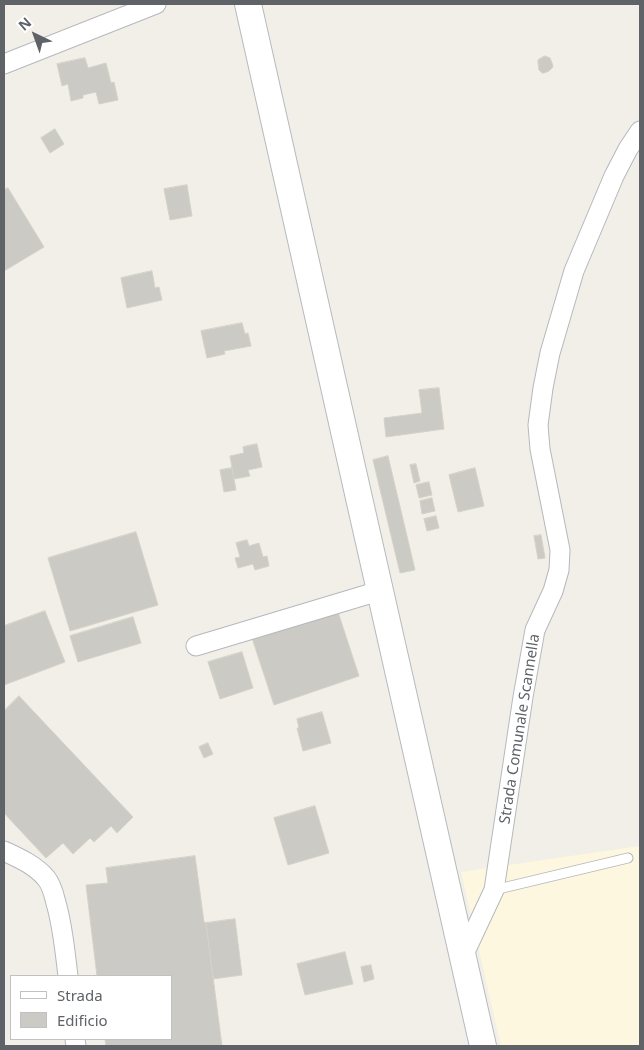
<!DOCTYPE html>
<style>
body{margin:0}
#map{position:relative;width:644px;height:1050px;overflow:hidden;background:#f1efe8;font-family:"Noto Sans",sans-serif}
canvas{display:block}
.frame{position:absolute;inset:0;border:5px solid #5f6368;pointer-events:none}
.legend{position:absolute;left:10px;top:975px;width:162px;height:65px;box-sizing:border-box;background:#fff;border:1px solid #bfc1c3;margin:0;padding:6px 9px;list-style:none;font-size:15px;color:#5f6368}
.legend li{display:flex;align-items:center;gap:10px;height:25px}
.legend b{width:25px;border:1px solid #bfc1c3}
.north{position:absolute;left:10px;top:10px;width:50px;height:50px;-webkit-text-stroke:4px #fff;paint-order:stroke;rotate:318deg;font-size:14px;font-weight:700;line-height:20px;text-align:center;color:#5f6368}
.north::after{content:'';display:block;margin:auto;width:18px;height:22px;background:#5f6368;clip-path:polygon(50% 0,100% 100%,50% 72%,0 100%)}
</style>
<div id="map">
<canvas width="644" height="1050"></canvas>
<div class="frame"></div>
<ul class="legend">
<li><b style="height:6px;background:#fff"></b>Strada</li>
<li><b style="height:14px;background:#cccac5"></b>Edificio</li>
</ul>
<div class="north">N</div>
</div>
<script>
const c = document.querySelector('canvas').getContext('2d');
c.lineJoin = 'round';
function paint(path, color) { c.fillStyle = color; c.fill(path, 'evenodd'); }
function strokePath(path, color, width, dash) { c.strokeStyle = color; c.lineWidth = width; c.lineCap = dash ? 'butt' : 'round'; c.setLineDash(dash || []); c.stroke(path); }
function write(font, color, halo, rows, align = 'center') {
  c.font = font + ' "Noto Sans",sans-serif'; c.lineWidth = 5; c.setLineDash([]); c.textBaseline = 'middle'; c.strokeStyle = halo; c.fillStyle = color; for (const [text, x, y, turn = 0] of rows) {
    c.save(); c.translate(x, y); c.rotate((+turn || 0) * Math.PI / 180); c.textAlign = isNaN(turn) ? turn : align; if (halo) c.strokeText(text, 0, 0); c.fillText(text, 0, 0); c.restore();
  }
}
const commercial = new Path2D(`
 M 640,846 L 640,1046 L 501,1046 L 461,872 Z`);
const building = new Path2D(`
 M 545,56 L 550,58 L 552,63 L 553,67 L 549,71 L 544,73 L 542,73 L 539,70 L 538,63 L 538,60 Z
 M 85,58 L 88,68 L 106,63 L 111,83 L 114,82 L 118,100 L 99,104 L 96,92 L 83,95 L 83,98 L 71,101 L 68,84 L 62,86 L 57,64 Z
 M 55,129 L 64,144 L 50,153 L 41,138 Z
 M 187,185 L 192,216 L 170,220 L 164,189 Z
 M 8,188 L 44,247 L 4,271 L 4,190 Z
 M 152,271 L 155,288 L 159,287 L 162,300 L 127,308 L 121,278 Z
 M 242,323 L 245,334 L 248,333 L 251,346 L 224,351 L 225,354 L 207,358 L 201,331 Z
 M 439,388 L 444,429 L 386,437 L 384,418 L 422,413 L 419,390 Z
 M 257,444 L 262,467 L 248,470 L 250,476 L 234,479 L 230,456 L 244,453 L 243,447 Z
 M 388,456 L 415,570 L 400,573 L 373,460 Z
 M 416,464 L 420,481 L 414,483 L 410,465 Z
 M 232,468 L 236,490 L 224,492 L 220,470 Z
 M 475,468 L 484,506 L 458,512 L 449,475 Z
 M 429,482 L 432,495 L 419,498 L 416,485 Z
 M 432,498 L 435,511 L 422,514 L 420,501 Z
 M 436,516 L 439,528 L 427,531 L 424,519 Z
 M 136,532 L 158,605 L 70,631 L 48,558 Z
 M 541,535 L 545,558 L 538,559 L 534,536 Z
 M 247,540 L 249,546 L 259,543 L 263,557 L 267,556 L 269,566 L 255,570 L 253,564 L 238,568 L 235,558 L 240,557 L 236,543 Z
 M 337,609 L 359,676 L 274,705 L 252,638 Z
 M 45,611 L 65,662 L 4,685 L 4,626 Z
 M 133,617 L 141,643 L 78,662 L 70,636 Z
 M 242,652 L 253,688 L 220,699 L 208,662 Z
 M 19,696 L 133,817 L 117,833 L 111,826 L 94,842 L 90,838 L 73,854 L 63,843 L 46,858 L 4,813 L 4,711 Z
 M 322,712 L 331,743 L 303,751 L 297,728 L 299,728 L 297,719 Z
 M 208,743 L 213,754 L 204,758 L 199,747 Z
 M 315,806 L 329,853 L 288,865 L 274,818 Z
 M 195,856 L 204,922 L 206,923 L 222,1046 L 106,1046 L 105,1039 L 171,1039 L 171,976 L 97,976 L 86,885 L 108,883 L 106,868 Z
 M 235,919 L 242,975 L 213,979 L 206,923 Z
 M 345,952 L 353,984 L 305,995 L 297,964 Z
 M 371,965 L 374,979 L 364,982 L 361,967 Z`);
const service = new Path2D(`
 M 494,890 L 628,858`);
const minor = new Path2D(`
 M 4,64 L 156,4
 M 196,646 L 379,591
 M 4,851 C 19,858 35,865 46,878 C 52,885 54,895 56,903 C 63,927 65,952 68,976
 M 463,956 L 494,890 L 523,697 L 535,630 L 553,591 L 559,570 L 560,550 L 540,449 L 538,425 L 543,388 L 550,353 L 574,271 L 614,176 L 628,149 L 640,131
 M 75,1039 L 76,1046`);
const secondary = new Path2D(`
 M 248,4 L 359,498 L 483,1046`);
const streetNames = [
 ["Strada Comunale Scannella",520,729,-81]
];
paint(commercial, '#fef7e0');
paint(building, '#cccac5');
strokePath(building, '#d6d1c6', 1);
strokePath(service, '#b5b8bc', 11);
strokePath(minor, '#b5b8bc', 21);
strokePath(secondary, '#b6babf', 28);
strokePath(service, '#fff', 9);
strokePath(minor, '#fff', 19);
strokePath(secondary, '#fff', 26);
write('15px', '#5f6368', '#fff', streetNames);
</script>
